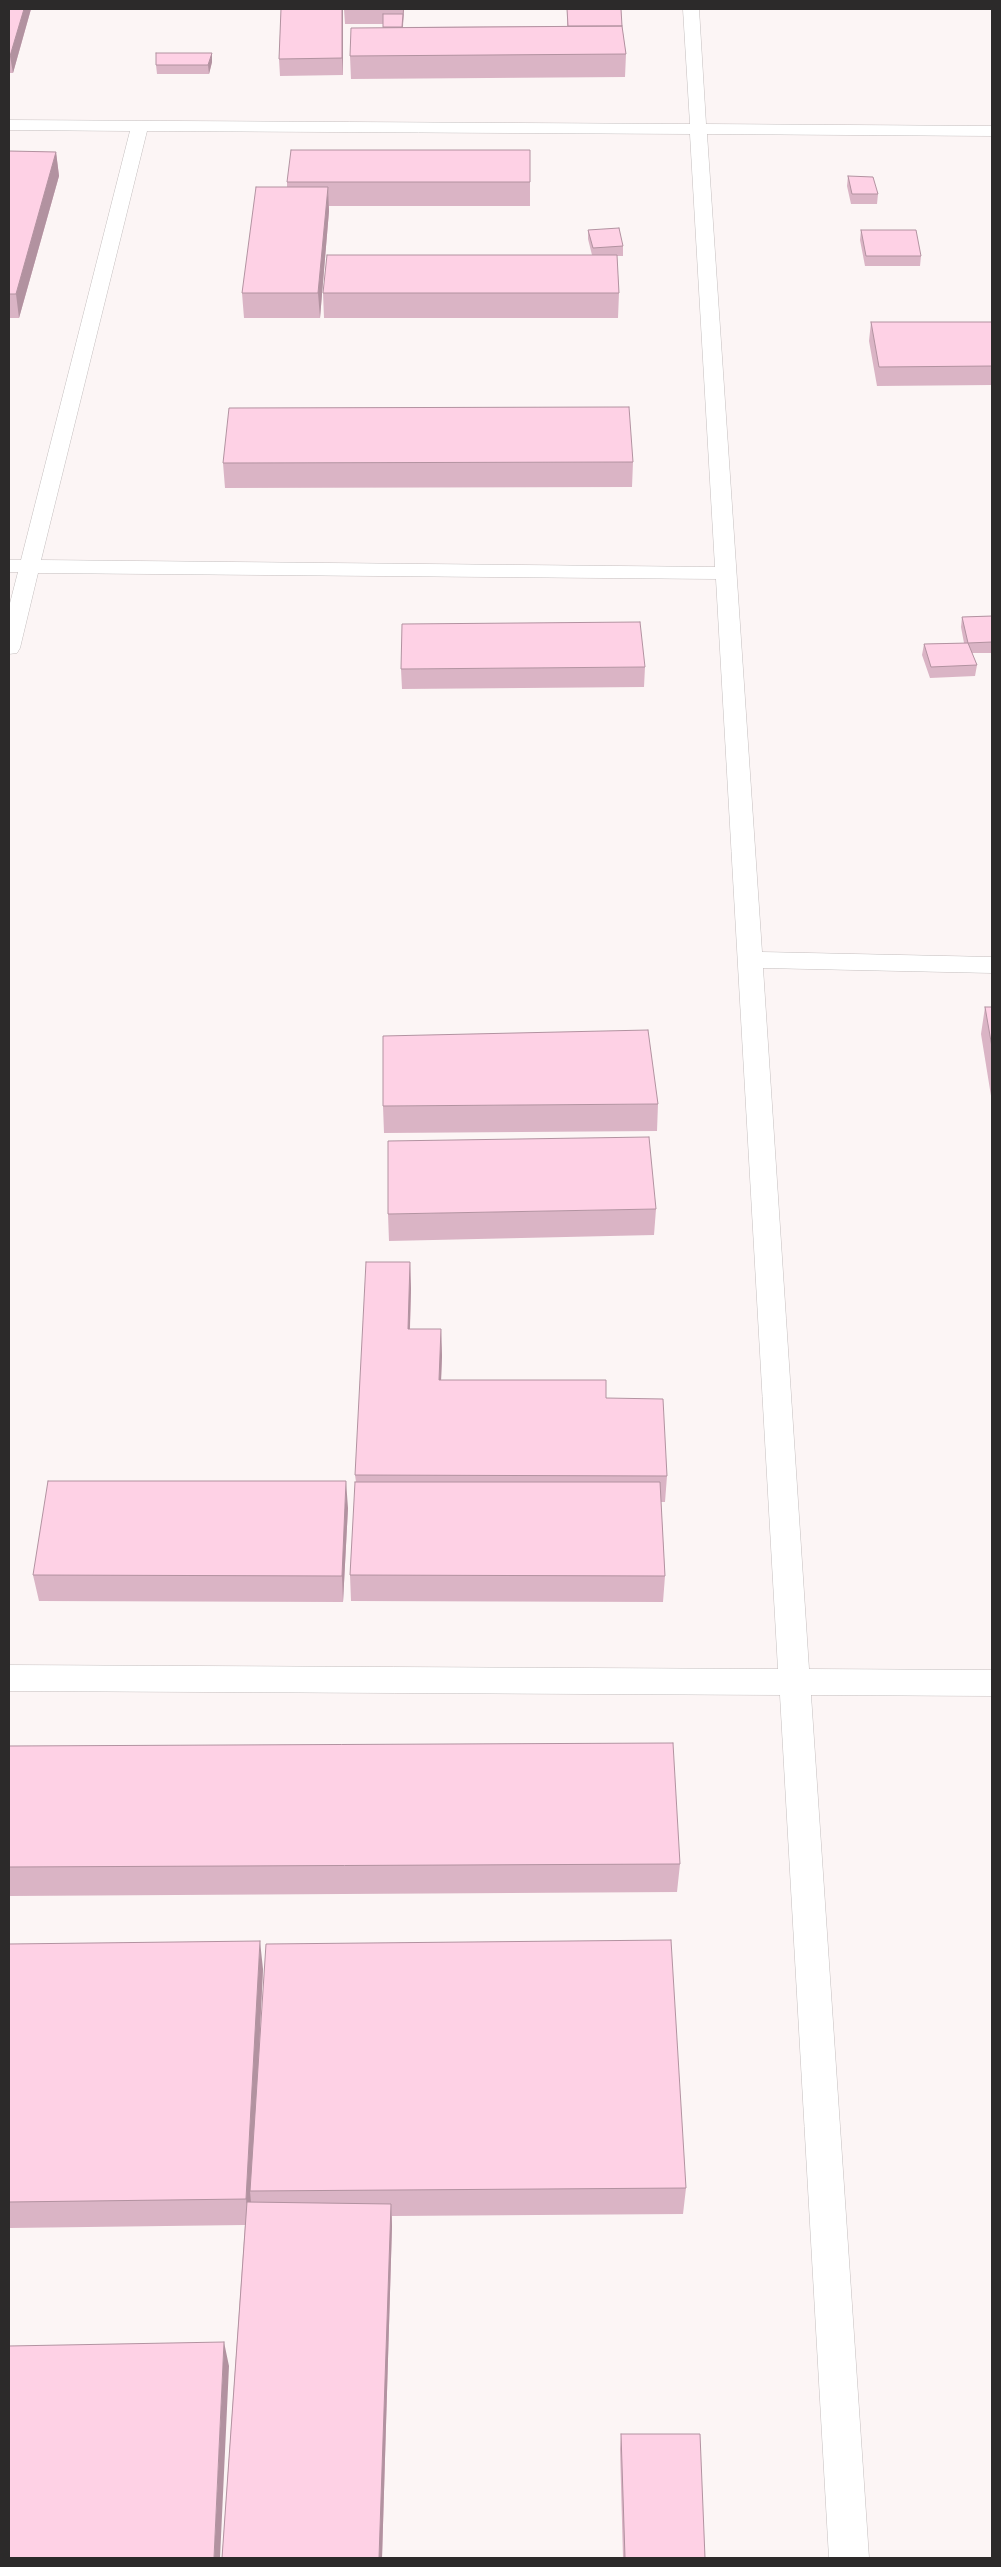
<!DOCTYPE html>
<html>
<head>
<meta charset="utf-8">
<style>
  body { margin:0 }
  #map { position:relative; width:1001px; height:2567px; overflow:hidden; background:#fcf5f5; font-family:"Archivo Narrow",sans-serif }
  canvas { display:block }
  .frame { position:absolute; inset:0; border:10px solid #2c2a2a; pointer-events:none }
</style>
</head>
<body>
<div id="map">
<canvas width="1001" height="2567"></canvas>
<div class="frame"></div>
</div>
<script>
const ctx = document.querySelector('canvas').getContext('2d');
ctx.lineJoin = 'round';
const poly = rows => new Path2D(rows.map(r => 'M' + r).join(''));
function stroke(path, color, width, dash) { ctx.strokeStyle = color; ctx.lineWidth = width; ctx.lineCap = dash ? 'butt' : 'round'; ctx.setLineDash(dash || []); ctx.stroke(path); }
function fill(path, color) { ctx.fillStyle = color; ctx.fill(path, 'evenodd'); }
const minor = poly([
  [683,9,699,9,706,124,992,126,992,136,707,134,762,952,992,957,992,973,763,968,809,1669,992,1670,992,1696,811,1695,869,2558,829,2558,780,1695,9,1691,9,1665,778,1669,716,579,38,573,20,648,17,653,9,654,9,607,18,572,9,572,9,560,21,560,130,131,9,130,9,120,690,124,683,9],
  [147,131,690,134,715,567,41,560,147,131]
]);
stroke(minor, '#c4bebe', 1);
fill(minor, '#fff');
fill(poly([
  [9,9,31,9,13,73,9,73],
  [281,9,343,9,343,75,280,76,279,59],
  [344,9,404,9,403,27,567,26,567,9,621,9,622,26,626,54,625,77,351,79,350,56,383,27,383,24,345,24],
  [212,53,212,62,209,74,157,74,156,65],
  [9,151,56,152,59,176,19,318,10,318,9,322],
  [848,176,878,194,877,204,851,204,847,186],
  [287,182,530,182,530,206,329,206,329,211,320,318,244,318,242,293,287,187],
  [588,230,623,246,623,256,617,256,619,293,618,318,324,318,323,293,592,255,588,239],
  [861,230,921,256,920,266,865,266,860,240],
  [871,322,992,322,992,385,877,386,869,341],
  [633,462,632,487,225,488,223,463],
  [992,616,992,653,972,653,977,665,975,676,930,678,922,655,924,644,964,643,961,627,962,617],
  [645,667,644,687,402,689,401,669],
  [985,1007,992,1007,992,1102,981,1034],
  [658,1104,657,1131,384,1133,383,1106],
  [656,1209,654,1235,389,1241,388,1214],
  [410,1262,411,1289,410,1329,441,1329,442,1356,441,1380,606,1398,667,1476,665,1502,661,1502,665,1576,663,1602,351,1601,350,1575,356,1482,355,1475],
  [348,1508,343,1602,39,1601,33,1575],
  [9,1746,680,1864,677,1892,9,1896],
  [9,1944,263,1969,260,2029,686,2188,683,2214,392,2216,392,2226,382,2558,222,2558,245,2225,9,2228],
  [621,2434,705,2558,623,2558,620,2449]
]), '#dab4c5');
fill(poly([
  [24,9,31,9,13,73,10,56],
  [342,9,343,9,343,75,342,58],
  [403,9,404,9,402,38,402,28],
  [212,53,212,62,209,74,208,65],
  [56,152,59,176,19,318,16,294],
  [328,187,329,211,320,318,318,293],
  [410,1262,411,1289,409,1356,408,1329],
  [441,1329,442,1356,440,1407,439,1380],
  [346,1481,348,1508,343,1602,342,1576],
  [260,1941,263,1969,252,2191,250,2191,251,2203,250,2225,246,2199],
  [391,2204,392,2226,382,2558,379,2558],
  [224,2342,229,2366,220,2558,214,2558]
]), '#b292a0');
const building = poly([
  [9,9,24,9,10,56,9,56,9,9],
  [281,9,342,9,342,58,279,59,281,9],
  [567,9,621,9,622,26,568,26,567,9],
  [383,14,403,14,402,27,383,27,383,14],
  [622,26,626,54,350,56,351,28,622,26],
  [156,53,212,53,208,65,156,65,156,53],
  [291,150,530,150,530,182,287,182,291,150],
  [9,151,56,152,16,294,9,294,9,151],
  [848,176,873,177,878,194,852,194,848,176],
  [256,187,328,187,318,293,242,293,256,187],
  [619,228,623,246,593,248,588,230,619,228],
  [861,230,916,230,921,256,866,256,861,230],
  [327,255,617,255,619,293,323,293,327,255],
  [871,322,992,322,992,366,879,367,871,322],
  [629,407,633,462,223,463,229,408,629,407],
  [992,616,992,642,968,643,977,665,931,667,924,644,968,643,962,617,992,616],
  [640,622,645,667,401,669,402,624,640,622],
  [985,1007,992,1007,992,1047,985,1007],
  [648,1030,658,1104,383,1106,383,1036,648,1030],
  [649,1137,656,1209,388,1214,388,1141,649,1137],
  [366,1262,410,1262,408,1329,441,1329,439,1380,606,1380,606,1398,663,1399,667,1476,355,1475,366,1262],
  [48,1481,346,1481,342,1576,33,1575,48,1481],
  [355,1482,660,1482,665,1576,350,1575,355,1482],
  [673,1743,680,1864,9,1867,9,1746,673,1743],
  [671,1940,686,2188,250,2191,266,1944,671,1940],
  [260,1941,246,2199,9,2202,9,1944,260,1941],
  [247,2202,391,2204,379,2558,222,2558,247,2202],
  [224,2342,214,2558,9,2558,9,2346,224,2342],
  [621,2434,700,2434,705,2558,625,2558,621,2434]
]);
fill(building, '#fed1e5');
stroke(building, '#b292a0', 1);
</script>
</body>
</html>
